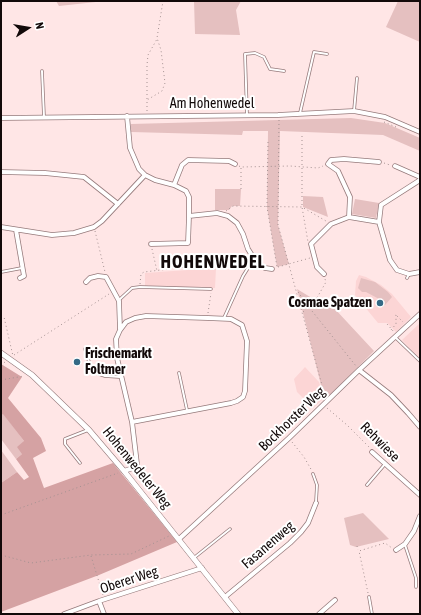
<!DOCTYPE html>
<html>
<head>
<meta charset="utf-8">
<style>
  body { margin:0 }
  #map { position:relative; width:421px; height:615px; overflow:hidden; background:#ffe6e6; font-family:"Asap Condensed",sans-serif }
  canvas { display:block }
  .frame { position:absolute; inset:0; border:2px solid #120909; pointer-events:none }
  .north { position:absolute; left:8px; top:8px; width:40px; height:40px; -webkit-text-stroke:3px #fff; paint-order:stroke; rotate:78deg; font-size:11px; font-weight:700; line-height:16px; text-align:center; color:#120909 }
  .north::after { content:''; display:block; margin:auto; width:14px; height:18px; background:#120909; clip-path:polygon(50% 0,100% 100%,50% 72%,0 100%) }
</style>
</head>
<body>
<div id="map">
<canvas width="421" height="615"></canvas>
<div class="frame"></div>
<div class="north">N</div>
</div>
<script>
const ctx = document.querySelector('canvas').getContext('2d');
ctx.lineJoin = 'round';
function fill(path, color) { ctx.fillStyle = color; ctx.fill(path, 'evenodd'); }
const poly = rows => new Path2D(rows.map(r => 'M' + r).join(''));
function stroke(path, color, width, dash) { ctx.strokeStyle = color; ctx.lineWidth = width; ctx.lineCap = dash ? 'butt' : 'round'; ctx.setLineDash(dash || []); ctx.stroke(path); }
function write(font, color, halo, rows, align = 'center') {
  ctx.font = font + ' "Asap Condensed",sans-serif'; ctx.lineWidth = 4; ctx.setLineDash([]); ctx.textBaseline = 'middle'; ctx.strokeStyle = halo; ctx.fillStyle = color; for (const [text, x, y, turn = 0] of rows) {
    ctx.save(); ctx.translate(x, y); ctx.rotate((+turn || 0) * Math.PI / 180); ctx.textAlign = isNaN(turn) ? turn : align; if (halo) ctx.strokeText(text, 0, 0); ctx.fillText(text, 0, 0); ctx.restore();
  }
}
fill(poly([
  [216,268,215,288,145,286,145,273],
  [359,275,366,277,381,285,392,294,411,317,396,332,387,323,378,323,355,295,356,281],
  [420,323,420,359,402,340],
  [305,367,319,382,324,398,313,408,297,392,294,379]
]), '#fcd5d5');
fill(poly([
  [56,1,105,1,59,6],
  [194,1,241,1,236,10,240,35,195,34],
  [398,1,420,1,420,42,386,27],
  [351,118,385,123,420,138,420,151,383,135,280,131,278,225,289,264,277,267,267,207,268,131,243,131,242,135,131,132,131,124],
  [215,189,241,189,240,206,232,206,229,210,215,210],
  [303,196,323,197,328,217,303,207],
  [355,199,379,203,376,218,352,214],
  [361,278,375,282,388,292,392,297,385,305,380,304,379,299,366,292,362,292,358,288],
  [297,289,320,303,335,309,374,351,330,395,322,389],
  [3,413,24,441,22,454,16,459,1,439,1,415],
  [1,450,17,472,1,483],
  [363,513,389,539,356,547,350,545,344,518]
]), '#e5c0c0');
fill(poly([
  [1,364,22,377,8,398,41,438,46,451,33,458,44,488,113,463,177,542,99,575,1,612,1,483,17,472,24,480,29,477,16,459,22,454,17,447,24,441,3,414,1,415]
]), '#d5a2a3');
const service = poly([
  [42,71,44,117],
  [354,111,357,78],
  [300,113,314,52,327,54],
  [247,115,245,54,255,53,264,57,270,69,284,71],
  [1,272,22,268],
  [407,278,409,274],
  [119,300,132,288,140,287,211,289],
  [224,318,243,276,248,268,255,262],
  [395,337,420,361],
  [85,349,90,365,94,370,99,374,105,376,120,377],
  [179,373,187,410],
  [80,463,65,444,65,439,88,430],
  [313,474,317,485,316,502],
  [367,485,385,464],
  [405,545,416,578,416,587],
  [195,557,230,529],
  [369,597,372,614]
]);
const minor = poly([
  [127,116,130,148,139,169,145,175,155,180,174,185,186,191,189,197,189,216,217,213,228,216,237,223,243,234,248,249,258,265,265,268,272,269],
  [1,118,278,115,354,111,385,117,420,132],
  [395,166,420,177],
  [1,172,45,173,84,177,118,204],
  [174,185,182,165,188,160,229,161,235,164],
  [349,217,350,197,338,171,328,164,331,160,344,159,379,162],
  [379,222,381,205,420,180],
  [1,227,52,235,74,233,94,227,102,221,145,175],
  [16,230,24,276,20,278],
  [151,244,188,243,189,216],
  [324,274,317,267,311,244,331,224,349,217,379,222,390,260,397,270,409,274,420,272],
  [86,282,90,278,98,276,106,277,119,301,120,329],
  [359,370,391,395,408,413,420,427],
  [372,452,420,495],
  [124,471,133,468,137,464,132,422,231,403,237,401,243,397,245,391,247,341,242,325,231,319,208,318,146,316,135,318,126,322,120,330,116,339,117,358,132,422],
  [179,539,289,438,359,370,420,314],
  [396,550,405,544,414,531,420,516],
  [225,597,290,543,301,532,308,523,316,503],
  [99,601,104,614],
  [64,614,99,601,202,568],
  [319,614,335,600]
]);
const tertiary = poly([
  [1,353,32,375,89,430,124,471,238,614]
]);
stroke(service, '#957a7b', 3.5);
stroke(minor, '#957a7b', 5.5);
stroke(tertiary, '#957a7b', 6);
stroke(poly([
  [147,99,147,65,148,55,157,39],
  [147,111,147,100,162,91,165,83,161,50,157,38,163,1],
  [279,120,278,225,325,396],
  [384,122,396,127],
  [302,136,302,207,308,242],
  [268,142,267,207,277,267],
  [384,163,390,165],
  [239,166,241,167,290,166,318,168,323,166],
  [241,189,241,168],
  [226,211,233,206,302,207,326,221],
  [95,231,105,272],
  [152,249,157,271],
  [278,267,310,258],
  [140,284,141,274,144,272,194,266,245,265],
  [298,292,308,306,356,366],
  [303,312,318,296,326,282,325,279],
  [208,313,211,293],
  [397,316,403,322],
  [1,317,4,317,13,356],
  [387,324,394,332],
  [391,330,396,324,396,315,395,315],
  [14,355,109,294],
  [1,365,5,362],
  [1,380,24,376],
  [327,408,347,425,370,448],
  [292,442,304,457,312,471],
  [1,515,118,473],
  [357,546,358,550],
  [1,555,31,563,91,555,131,554,169,536],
  [91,556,103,595],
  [368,593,359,551,385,543,392,548]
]), '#a39191', 1, [1, 3]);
stroke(service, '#fff', 2);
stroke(minor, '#fff', 4);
stroke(tertiary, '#fff', 5);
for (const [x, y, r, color] of [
  [380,303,4,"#346985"],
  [77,362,4,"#346985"]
]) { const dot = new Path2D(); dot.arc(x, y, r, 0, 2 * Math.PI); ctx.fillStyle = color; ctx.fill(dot); stroke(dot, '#fff', 1.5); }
write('14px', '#120909', '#fff', [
  ["Am Hohenwedel",212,104],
  ["Bockhorster Weg",292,419,-44],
  ["Rehwiese",380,442,45],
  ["Hohenwedeler Weg",137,468,51],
  ["Fasanenweg",268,545,-41],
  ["Oberer Weg",129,580,-18]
]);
write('bold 14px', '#120909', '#fff', [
  ["Cosmae Spatzen",372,303],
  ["Frischemarkt",85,354,"left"],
  ["Foltmer",85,370,"left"]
], 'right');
ctx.letterSpacing = '1px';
write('bold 18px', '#120909', '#fff', [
  ["HOHENWEDEL",213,262]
]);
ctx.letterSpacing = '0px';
</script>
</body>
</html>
